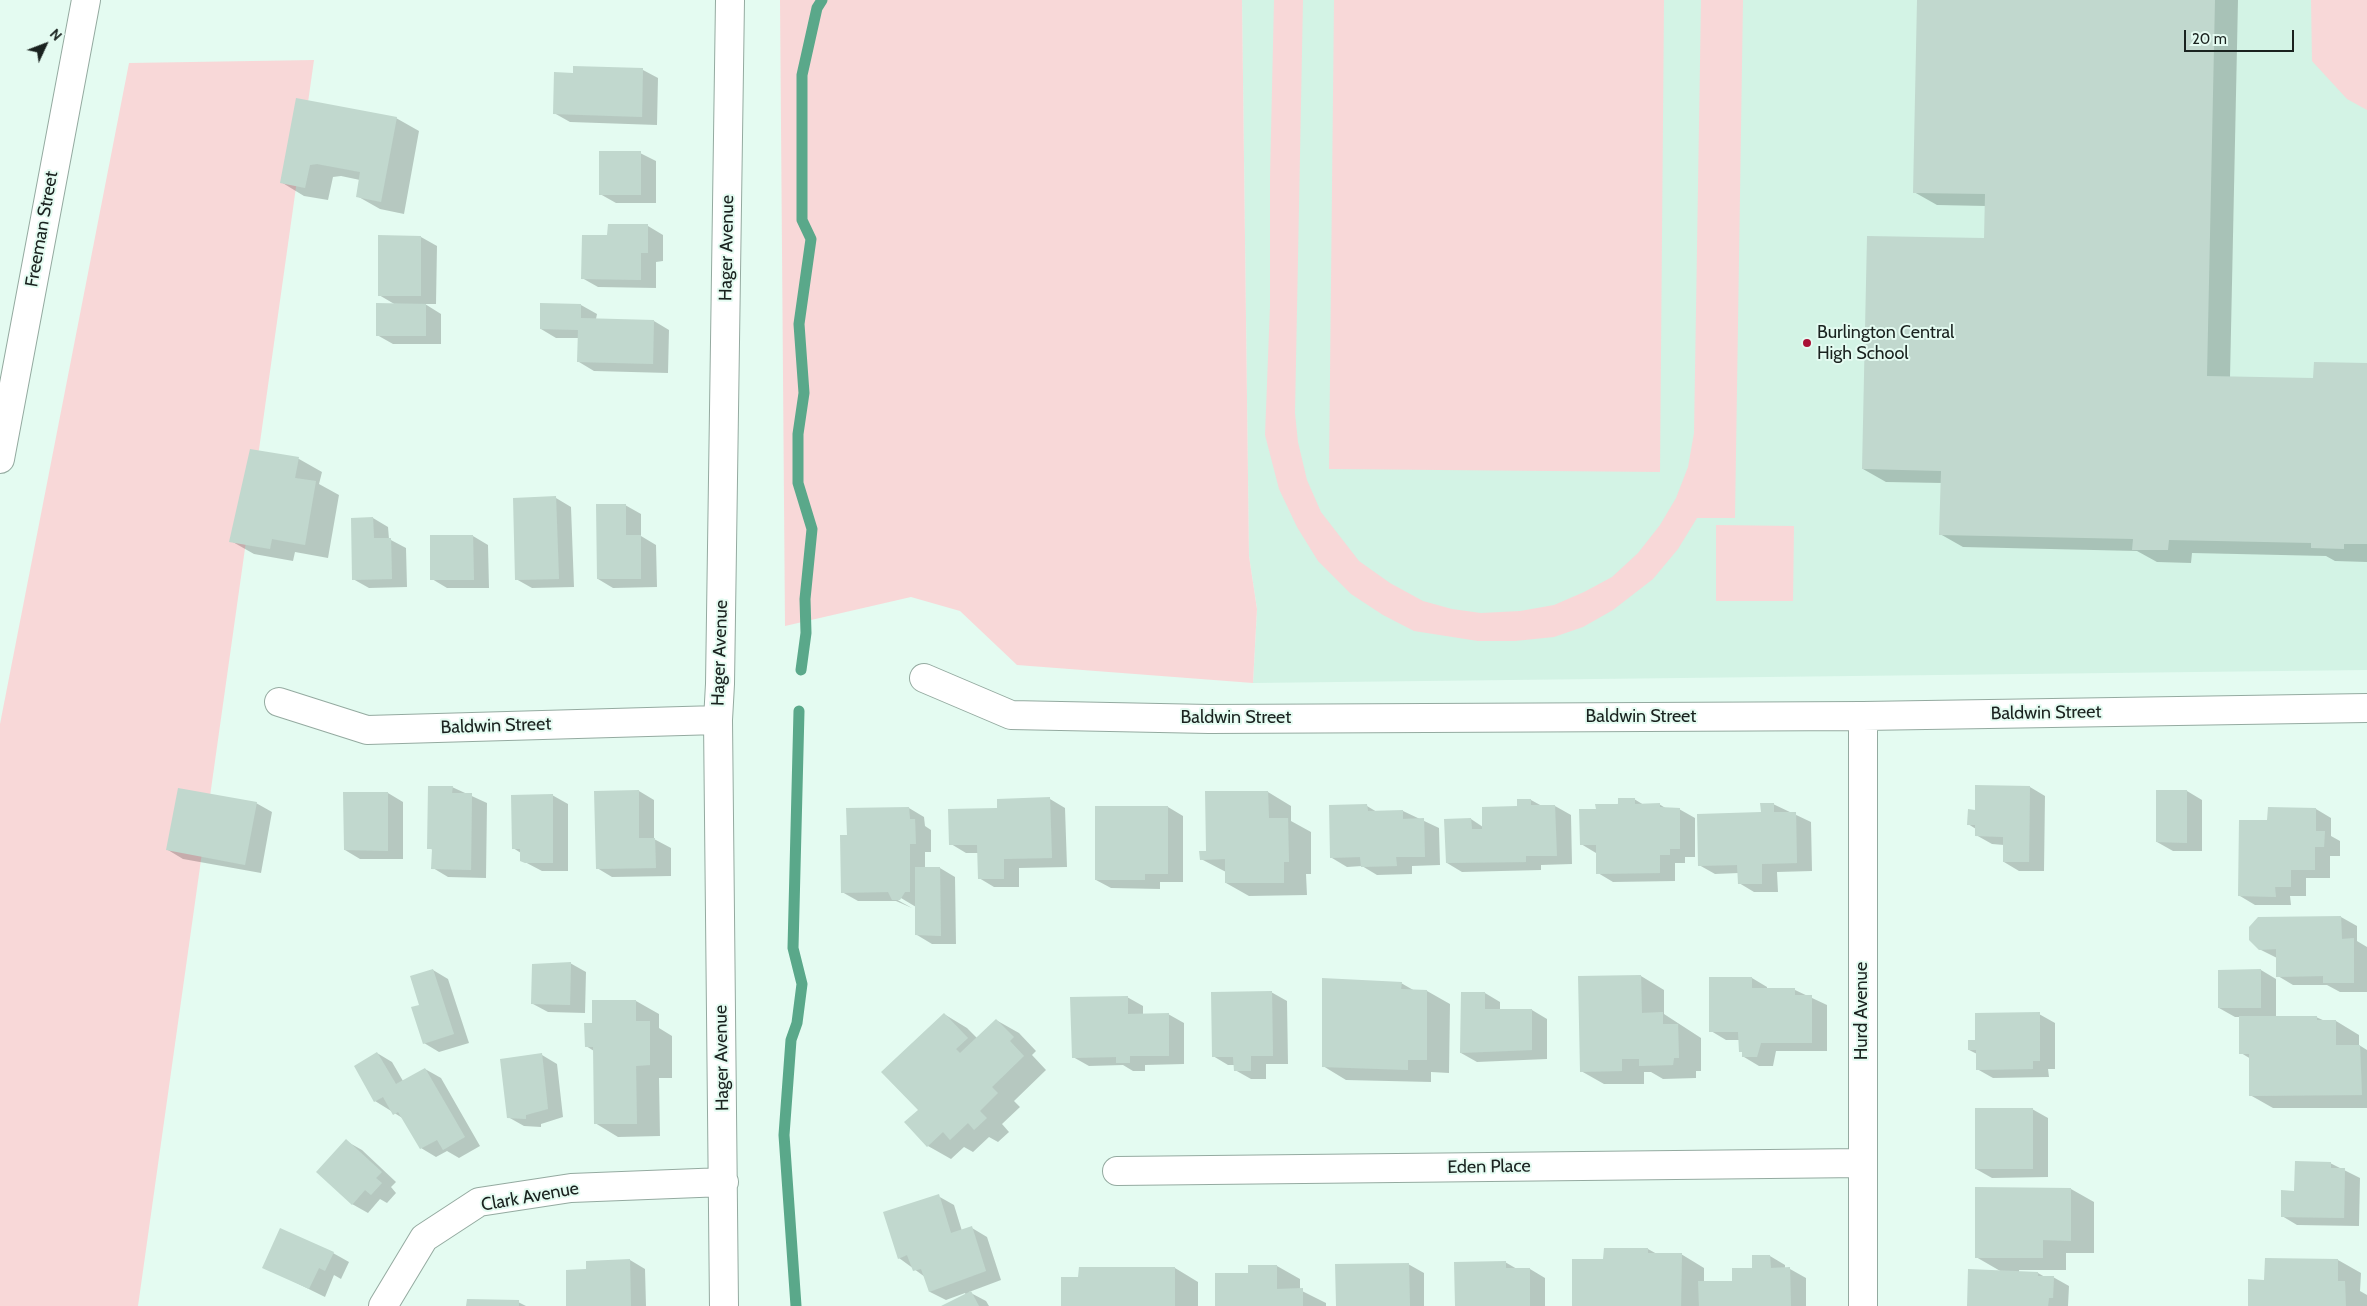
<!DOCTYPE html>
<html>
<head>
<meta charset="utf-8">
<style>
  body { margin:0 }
  #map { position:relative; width:2367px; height:1306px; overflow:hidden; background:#e4fbf1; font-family:Cabin,sans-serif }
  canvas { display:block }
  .north { position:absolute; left:20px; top:20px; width:50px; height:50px; -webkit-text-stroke:4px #e4fbf1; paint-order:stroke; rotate:47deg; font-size:14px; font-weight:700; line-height:20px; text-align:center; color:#1a221f }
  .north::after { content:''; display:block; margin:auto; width:18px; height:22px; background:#1a221f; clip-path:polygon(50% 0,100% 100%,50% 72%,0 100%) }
  .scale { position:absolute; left:2184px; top:30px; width:110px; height:22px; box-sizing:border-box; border:2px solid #1a221f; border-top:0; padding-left:6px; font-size:15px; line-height:18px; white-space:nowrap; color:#1a221f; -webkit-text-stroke:4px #e4fbf1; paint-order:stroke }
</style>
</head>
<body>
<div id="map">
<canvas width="2367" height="1306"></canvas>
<div class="north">N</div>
<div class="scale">20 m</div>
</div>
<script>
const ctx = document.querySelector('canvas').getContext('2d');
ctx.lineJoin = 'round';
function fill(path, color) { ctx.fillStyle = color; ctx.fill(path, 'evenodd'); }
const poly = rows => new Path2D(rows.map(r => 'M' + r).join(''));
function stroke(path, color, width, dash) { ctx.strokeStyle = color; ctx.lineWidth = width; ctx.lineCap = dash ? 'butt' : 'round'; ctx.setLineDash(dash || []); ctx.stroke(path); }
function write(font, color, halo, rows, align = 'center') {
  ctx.font = font + ' Cabin,sans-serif'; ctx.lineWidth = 4; ctx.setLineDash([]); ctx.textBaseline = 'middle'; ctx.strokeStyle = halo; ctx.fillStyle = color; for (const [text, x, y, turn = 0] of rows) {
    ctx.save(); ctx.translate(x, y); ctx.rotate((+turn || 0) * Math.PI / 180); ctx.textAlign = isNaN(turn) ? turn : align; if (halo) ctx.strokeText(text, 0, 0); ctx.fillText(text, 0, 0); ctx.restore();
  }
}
fill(poly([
  [1242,0,2367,0,2367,670,1253,683,1257,609,1249,556]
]), '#d3f3e5');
fill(poly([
  [780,0,1242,0,1249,556,1257,609,1253,683,1017,665,960,611,911,597,785,626],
  [1274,0,1303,0,1295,413,1298,442,1307,480,1321,512,1359,561,1390,583,1423,601,1452,609,1481,613,1520,611,1554,605,1584,592,1612,577,1638,553,1660,525,1676,498,1688,467,1694,433,1701,0,1743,0,1735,518,1697,518,1678,549,1653,579,1613,610,1583,627,1554,637,1515,641,1478,641,1414,631,1383,615,1351,594,1318,561,1297,527,1279,489,1265,435,1270,306,1270,177],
  [1334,0,1664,0,1660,472,1329,469],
  [2311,0,2367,0,2367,110,2347,99,2312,61],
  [314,60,138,1306,0,1306,0,724,129,63],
  [1716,525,1794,526,1793,601,1716,601]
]), '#f8d8d8');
fill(poly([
  [1918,0,2238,0,2230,378,2315,380,2367,364,2367,562,2335,561,2326,556,2192,553,2191,563,2157,562,2137,551,1963,547,1940,534,1942,483,1886,482,1863,469,1985,240,1986,206,1937,205,1914,192],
  [643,70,658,78,657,125,570,122,554,113,574,74],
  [297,100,396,118,419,131,404,214,380,209,357,196,360,180,341,176,333,177,328,200,304,196,281,182],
  [640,153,656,161,656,203,616,203,600,194],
  [609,225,648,226,663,235,663,261,656,262,656,288,598,287,582,278,608,236],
  [380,237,421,237,437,246,436,304,425,304,441,314,441,344,393,344,377,335,396,305,379,295],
  [541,305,581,305,597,314,596,319,654,321,669,330,668,373,594,371,579,362,579,338,556,338,541,329],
  [251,451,299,459,322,472,319,484,339,495,328,558,295,552,293,561,254,554,231,541],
  [556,498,571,507,574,587,532,588,516,579],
  [625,505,641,514,641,536,656,545,657,587,613,588,598,579],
  [373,518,388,527,389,539,406,548,407,587,369,588,353,579],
  [473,536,488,545,489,588,447,588,432,579],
  [452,787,487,803,486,878,448,877,433,868,433,850,429,848],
  [2030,787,2045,796,2044,871,2019,871,2004,862,2004,845,1992,844,1976,835,1976,829,1968,824],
  [639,791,654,800,654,839,671,848,671,876,612,877,597,868],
  [2187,791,2202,800,2202,851,2173,851,2157,842],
  [1207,792,1268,792,1291,806,1291,821,1311,832,1311,874,1306,874,1307,895,1249,896,1226,883,1226,872,1201,859,1207,852],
  [388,793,403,802,403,859,360,859,345,850],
  [552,795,568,804,568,871,542,871,521,860,521,853,513,848],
  [1050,799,1065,808,1067,867,1019,868,1019,887,994,887,979,878,978,853,966,853,951,844,998,809],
  [1634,799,1644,805,1659,804,1667,809,1679,809,1695,818,1695,857,1685,857,1685,863,1675,863,1675,881,1613,882,1598,873,1596,853,1581,844,1597,810],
  [1531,800,1542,806,1555,806,1571,815,1572,864,1541,865,1541,870,1462,872,1447,863,1471,819,1483,827],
  [256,803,272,812,261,873,183,859,168,850],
  [1773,804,1811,822,1812,871,1777,872,1778,892,1754,892,1739,883,1739,873,1715,874,1699,865],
  [1367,806,1377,812,1403,811,1439,828,1440,865,1412,866,1412,874,1377,875,1362,866,1347,867,1332,858],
  [1168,807,1183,816,1183,882,1160,882,1160,889,1111,888,1096,880],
  [909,808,924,817,925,826,931,830,931,852,925,852,925,868,940,868,955,877,956,944,932,944,917,935,916,907,896,895,894,898,912,908,896,901,858,901,842,892,848,836],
  [2316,809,2331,818,2331,836,2340,841,2340,856,2330,856,2330,878,2306,878,2306,896,2290,896,2291,905,2255,905,2240,896],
  [2341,917,2357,926,2357,941,2367,947,2367,992,2340,992,2327,985,2293,985,2278,976,2277,958,2259,949,2259,918],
  [570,963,586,972,585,1013,548,1012,533,1004],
  [433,970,448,979,469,1043,439,1052,424,1043,421,1005],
  [2261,970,2276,979,2276,1017,2316,1017,2325,1021,2336,1021,2359,1035,2359,1045,2367,1050,2367,1108,2273,1108,2250,1095,2251,1059,2241,1053,2240,1017,2235,1017,2219,1008],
  [1641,976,1664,990,1664,1014,1701,1038,1701,1071,1696,1071,1696,1078,1663,1079,1651,1072,1644,1072,1644,1084,1604,1084,1581,1071,1579,977],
  [1752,978,1767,987,1767,990,1795,990,1827,1005,1827,1051,1776,1051,1773,1066,1759,1066,1744,1057,1744,1053,1740,1051,1740,1040,1726,1040,1711,1031],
  [1401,983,1415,991,1427,991,1450,1004,1449,1073,1431,1072,1431,1082,1346,1080,1323,1066],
  [1271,992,1287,1001,1288,1064,1266,1064,1266,1079,1251,1079,1235,1070,1235,1065,1228,1065,1213,1056],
  [1485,993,1500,1002,1500,1010,1532,1010,1547,1019,1547,1059,1477,1062,1461,1053],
  [1127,997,1143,1006,1143,1015,1168,1014,1184,1023,1184,1064,1145,1065,1145,1071,1133,1071,1123,1065,1089,1066,1073,1057],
  [593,1001,636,1001,659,1014,659,1028,672,1036,672,1078,659,1078,660,1136,618,1137,595,1123,594,1051,586,1046,594,1024],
  [944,1014,967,1028,977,1038,996,1020,1019,1033,1036,1051,1032,1055,1046,1070,1014,1101,1020,1107,1002,1124,1009,1132,998,1142,989,1137,973,1152,964,1147,951,1159,928,1146,919,1110],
  [2039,1014,2055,1023,2055,1069,2048,1069,2049,1077,1993,1078,1977,1069,1977,1054,1969,1050,1976,1042],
  [377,1053,392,1062,403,1081,425,1069,441,1078,480,1146,459,1158,447,1151,436,1157,421,1148,404,1119,375,1101],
  [542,1055,557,1064,563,1117,541,1124,541,1127,524,1126,508,1117],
  [2032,1109,2048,1118,2048,1177,1992,1178,1976,1169],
  [346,1141,362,1150,396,1182,391,1187,396,1193,387,1203,380,1199,368,1213,352,1204],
  [2330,1163,2360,1178,2359,1226,2297,1225,2282,1216,2295,1192],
  [2071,1189,2094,1202,2094,1253,2066,1253,2066,1270,2019,1270,2019,1272,2038,1273,2045,1277,2053,1277,2069,1286,2068,1306,1968,1306,2002,1272,1976,1257],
  [938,1196,954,1205,962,1231,972,1228,987,1237,1001,1280,969,1292,986,1301,989,1306,944,1306,966,1295,965,1293,946,1300,930,1292,925,1277,899,1258],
  [1648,1249,1657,1254,1681,1254,1704,1268,1704,1282,1734,1282,1770,1256,1785,1265,1785,1269,1790,1269,1806,1278,1806,1306,1573,1306,1605,1261],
  [333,1253,349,1262,341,1279,334,1275,325,1297,264,1267],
  [630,1260,645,1269,646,1306,568,1306,587,1270],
  [2338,1260,2361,1273,2360,1291,2367,1295,2367,1306,2249,1306,2265,1281],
  [1505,1262,1517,1269,1530,1269,1545,1278,1545,1306,1456,1306],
  [1408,1264,1424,1273,1424,1306,1337,1306],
  [1277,1266,1300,1279,1300,1290,1326,1303,1326,1306,1216,1306,1249,1274],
  [1175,1268,1198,1282,1198,1306,1062,1306],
  [518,1302,526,1306,468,1306]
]), '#0003');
stroke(poly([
  [801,670,806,633,805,599,812,529,798,483,798,434,804,393,799,324,811,239,802,220,802,75,817,8,822,0],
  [796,1306,784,1135,791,1040,797,1023,802,984,793,948,799,711]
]), '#5aa88a', 11);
fill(poly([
  [1917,0,2215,0,2207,376,2313,378,2314,362,2367,363,2367,544,2344,544,2344,549,2311,548,2311,543,2169,540,2168,550,2132,550,2133,539,1939,535,1941,471,1862,469,1867,236,1984,238,1985,194,1913,193],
  [573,66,643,68,642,117,553,114,554,72,573,73],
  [296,98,397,117,381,202,356,197,360,172,317,164,310,165,305,188,280,183],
  [599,151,641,151,641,195,599,195],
  [608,224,648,224,648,253,641,253,641,280,581,279,582,235,607,235],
  [378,235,421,236,421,296,378,296],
  [376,303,426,304,426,336,376,336],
  [540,303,581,304,581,318,654,320,653,364,577,362,578,330,540,329],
  [250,449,299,457,295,478,316,481,305,545,272,539,270,549,229,542],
  [556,496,559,579,515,580,513,498],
  [596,504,626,504,626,535,641,535,641,579,597,579],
  [373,517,374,538,391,538,392,579,352,580,351,518],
  [430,535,473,535,474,580,430,580],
  [1975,785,2030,786,2029,862,2003,862,2003,837,1975,836,1975,825,1967,825,1968,809,1975,810],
  [428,786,453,786,452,793,472,793,471,870,431,869,432,849,427,849],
  [178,788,257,802,245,865,166,850],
  [639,790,639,838,655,838,656,868,596,869,594,791],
  [2156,790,2187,790,2187,843,2156,842],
  [1205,791,1268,791,1269,818,1288,818,1289,862,1284,862,1284,883,1225,883,1225,859,1200,860,1199,851,1206,851],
  [343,792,388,792,388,851,344,850],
  [553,794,553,863,525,863,520,861,520,849,512,849,511,795],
  [1050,797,1052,858,1004,859,1004,879,978,879,977,845,949,845,948,809,997,808,997,799],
  [1618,798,1635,798,1635,804,1660,803,1660,807,1680,808,1680,849,1670,849,1670,855,1660,855,1660,873,1596,874,1596,845,1580,845,1579,809,1596,809,1595,804,1618,804],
  [1517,799,1531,799,1531,805,1555,805,1557,856,1526,856,1526,862,1446,863,1444,819,1471,818,1472,829,1482,829,1482,807,1517,806],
  [1760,803,1774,803,1774,812,1796,812,1797,863,1762,864,1762,884,1738,884,1737,865,1698,866,1697,814,1761,812],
  [1367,804,1368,811,1403,810,1403,819,1424,818,1425,857,1396,857,1397,866,1361,867,1360,857,1330,858,1329,805],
  [1095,806,1168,806,1168,874,1145,874,1145,880,1095,880],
  [909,807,910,819,915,819,916,844,910,844,910,892,905,892,900,900,892,900,888,892,841,893,840,835,847,835,846,808],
  [2268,807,2316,808,2316,831,2325,831,2324,847,2315,847,2315,870,2291,870,2291,887,2275,887,2276,897,2238,896,2239,820,2267,820],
  [915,867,940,867,941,936,915,935],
  [2341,916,2342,939,2354,938,2354,983,2323,983,2323,976,2276,977,2276,949,2259,950,2249,940,2249,927,2258,917],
  [571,962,570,1005,531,1004,532,964],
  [433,969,454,1034,423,1044,411,1007,419,1005,410,976],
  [2261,969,2261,1008,2218,1008,2218,970],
  [1641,975,1642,1013,1663,1012,1663,1024,1678,1024,1679,1058,1674,1058,1673,1065,1639,1066,1639,1059,1622,1059,1622,1071,1580,1072,1578,976],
  [1709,977,1752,977,1752,988,1795,988,1795,995,1812,995,1812,1043,1761,1043,1757,1057,1742,1057,1742,1052,1739,1052,1738,1032,1709,1032],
  [1322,978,1402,982,1401,989,1427,990,1427,1060,1408,1060,1408,1070,1322,1067],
  [1272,991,1273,1056,1251,1056,1251,1071,1234,1071,1233,1057,1212,1057,1211,992],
  [1461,992,1485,992,1485,1009,1532,1009,1532,1050,1460,1053],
  [1128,996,1128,1014,1169,1013,1169,1056,1130,1056,1130,1063,1116,1063,1116,1057,1072,1058,1070,997],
  [592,1000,636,1000,636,1021,650,1021,650,1065,636,1066,637,1124,594,1124,593,1047,585,1047,584,1023,592,1023],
  [2040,1012,2040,1061,2033,1061,2033,1069,1976,1070,1976,1050,1968,1050,1968,1040,1975,1040,1975,1013],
  [944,1013,968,1038,956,1049,960,1053,996,1019,1014,1037,1010,1041,1024,1056,992,1087,998,1093,980,1111,987,1118,974,1130,968,1123,950,1140,943,1132,927,1147,904,1122,918,1110,881,1072],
  [2239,1016,2317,1016,2317,1020,2336,1020,2336,1045,2360,1045,2362,1095,2249,1096,2249,1054,2239,1054],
  [377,1052,396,1084,425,1068,465,1137,443,1150,437,1140,420,1149,398,1112,393,1115,383,1097,374,1102,354,1066],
  [542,1053,548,1109,526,1115,526,1119,507,1118,500,1059],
  [1975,1108,2033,1108,2033,1169,1975,1169],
  [346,1139,382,1172,376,1178,382,1183,371,1195,365,1190,352,1205,316,1172],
  [2295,1161,2331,1162,2331,1168,2345,1168,2344,1218,2281,1217,2281,1190,2294,1191],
  [1975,1187,2071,1188,2071,1241,2043,1240,2043,1258,1975,1258],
  [939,1194,951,1233,972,1226,986,1271,929,1292,921,1269,913,1271,907,1255,898,1259,883,1212],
  [280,1228,334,1252,325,1271,319,1268,309,1289,262,1268],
  [1604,1248,1648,1248,1648,1253,1682,1253,1681,1306,1572,1306,1572,1259,1603,1259],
  [1752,1255,1770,1255,1771,1268,1790,1267,1791,1306,1699,1306,1698,1281,1732,1281,1732,1268,1752,1268],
  [2265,1258,2338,1259,2338,1281,2345,1281,2346,1306,2248,1306,2248,1279,2264,1280],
  [630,1259,631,1306,566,1306,566,1270,586,1269,586,1261],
  [1506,1261,1506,1268,1530,1268,1530,1306,1455,1306,1454,1262],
  [1409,1263,1410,1306,1336,1306,1335,1264],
  [1248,1265,1277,1265,1277,1289,1303,1288,1303,1306,1215,1306,1215,1273,1248,1273],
  [1079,1267,1175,1267,1175,1306,1061,1306,1061,1277,1078,1277],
  [1968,1269,2038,1272,2038,1276,2054,1276,2053,1298,2049,1298,2048,1306,1967,1306],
  [971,1291,979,1306,941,1306],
  [467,1299,519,1300,519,1306,466,1306]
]), '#c1d8ce');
const minor = poly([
  [0,459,86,0],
  [924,678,1011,715,1209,719,1863,716,2367,708],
  [279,702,367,730,718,720],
  [1117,1171,1862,1163],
  [383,1306,424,1238,479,1202,571,1188,724,1182],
  [724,1306,718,720,720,684,730,0],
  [1863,1306,1863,716]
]);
stroke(minor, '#94aaa0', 30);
stroke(minor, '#fff', 28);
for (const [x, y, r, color] of [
  [1807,343,5,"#a91136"]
]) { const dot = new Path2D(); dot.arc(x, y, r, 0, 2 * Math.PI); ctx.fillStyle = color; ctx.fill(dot); stroke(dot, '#e4fbf1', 2); }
write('18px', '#1a221f', '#e4fbf1', [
  ["Freeman Street",42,229,-80],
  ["Hager Avenue",727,248,-89],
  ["Hager Avenue",720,653,-88],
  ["Baldwin Street",2046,713,-1],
  ["Baldwin Street",1641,717],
  ["Baldwin Street",1236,718],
  ["Baldwin Street",496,726,-2],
  ["Hurd Avenue",1862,1011,-90],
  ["Hager Avenue",722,1058,-91],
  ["Eden Place",1489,1167,-1],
  ["Clark Avenue",530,1197,-10]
]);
write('18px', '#1a221f', '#e4fbf1', [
  ["Burlington Central",1817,333],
  ["High School",1817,354]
], 'left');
</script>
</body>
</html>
